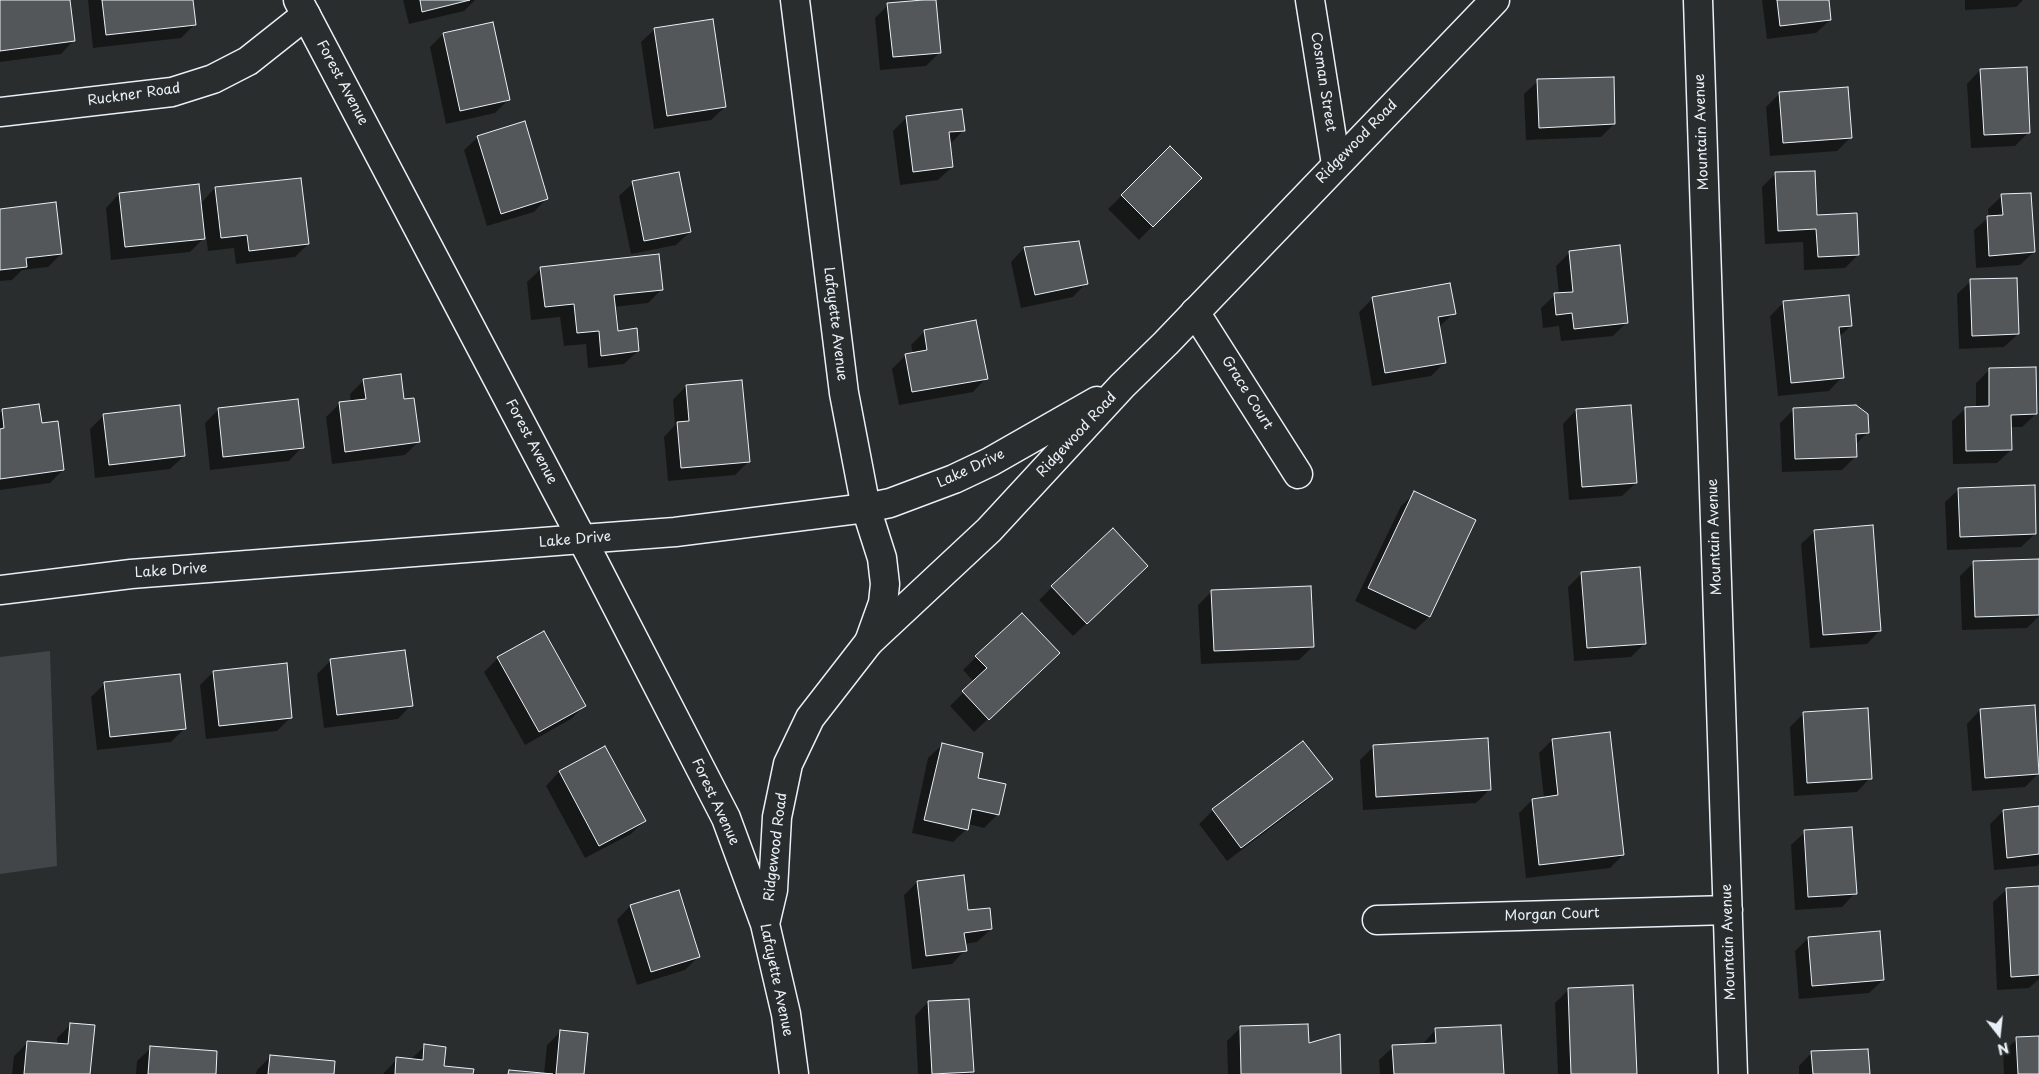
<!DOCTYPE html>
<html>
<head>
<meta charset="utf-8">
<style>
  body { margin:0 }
  #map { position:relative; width:2039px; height:1074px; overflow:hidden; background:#2a2d2e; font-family:"Playpen Sans",sans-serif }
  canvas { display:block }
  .north { position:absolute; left:1974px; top:1009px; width:50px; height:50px; -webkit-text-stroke:4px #2a2d2e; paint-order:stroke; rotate:164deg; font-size:14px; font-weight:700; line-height:20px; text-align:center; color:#e8f1f8 }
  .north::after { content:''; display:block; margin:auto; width:18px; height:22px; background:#e8f1f8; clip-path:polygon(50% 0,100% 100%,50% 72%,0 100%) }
</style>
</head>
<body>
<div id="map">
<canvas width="2039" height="1074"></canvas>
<div class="north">N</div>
</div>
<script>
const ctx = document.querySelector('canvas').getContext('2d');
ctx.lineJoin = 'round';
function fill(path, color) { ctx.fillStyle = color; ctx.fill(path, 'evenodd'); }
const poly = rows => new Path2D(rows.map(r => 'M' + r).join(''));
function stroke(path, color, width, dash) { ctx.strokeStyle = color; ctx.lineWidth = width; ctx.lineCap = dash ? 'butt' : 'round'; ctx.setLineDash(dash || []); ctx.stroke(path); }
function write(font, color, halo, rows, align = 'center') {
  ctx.font = font + ' "Playpen Sans",sans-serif'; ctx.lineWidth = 4.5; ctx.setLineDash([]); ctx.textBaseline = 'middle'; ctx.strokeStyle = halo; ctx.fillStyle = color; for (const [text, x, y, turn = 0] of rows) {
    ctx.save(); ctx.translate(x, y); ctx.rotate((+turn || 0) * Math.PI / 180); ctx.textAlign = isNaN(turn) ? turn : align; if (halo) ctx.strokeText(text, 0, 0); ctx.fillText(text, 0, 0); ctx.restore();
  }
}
fill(poly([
  [50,651,57,866,0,874,0,657]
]), '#424648');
fill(poly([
  [0,0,68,0,74,40,61,54,0,62],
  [88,0,192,0,195,24,181,38,93,48],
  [403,0,475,0,464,11,409,24],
  [1762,0,1828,0,1830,20,1816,33,1767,39],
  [1965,0,2023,0,2016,7,1965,10],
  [888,5,940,52,926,66,880,70,875,18],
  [655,29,725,107,711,120,654,129,641,42],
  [443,34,508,100,495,113,446,124,430,47],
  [1980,70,2029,132,2015,146,1971,148,1967,84],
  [1538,81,1614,124,1601,137,1526,140,1524,94],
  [1780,93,1850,138,1837,151,1770,156,1766,107],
  [907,117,963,131,949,145,952,167,938,180,900,185,893,131],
  [478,137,547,198,534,212,487,226,464,150],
  [1170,148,1200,178,1139,240,1108,209],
  [1775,174,1816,216,1858,255,1845,268,1804,270,1803,242,1765,244,1762,187],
  [633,183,690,232,676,245,631,254,619,196],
  [215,188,308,244,295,257,236,264,234,248,208,251,206,236,190,252,111,260,106,208,119,194,200,204],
  [2002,196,2034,252,2020,265,1976,268,1974,230,1989,217,1988,209],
  [0,210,61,254,48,267,22,270,12,280,0,281],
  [1078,243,1086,283,1073,297,1021,308,1011,262,1024,248],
  [1570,252,1627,322,1613,336,1561,341,1559,326,1543,328,1541,308,1555,295,1559,294,1556,266],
  [541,269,661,290,648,303,614,307,617,332,638,351,624,364,588,368,586,344,564,346,560,317,531,320,527,282],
  [1971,281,2018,334,2004,347,1959,349,1957,294],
  [1373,298,1454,313,1439,327,1445,362,1431,376,1372,386,1359,312],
  [1783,303,1851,326,1838,338,1842,377,1829,391,1778,396,1770,316],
  [925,331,986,378,973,392,899,405,892,369,905,356,913,354,911,345],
  [1989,370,2036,414,2022,427,2010,427,2011,450,1997,463,1953,464,1952,421,1966,408,1976,408,1976,383],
  [364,380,403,400,419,441,405,455,332,464,326,417,339,404,351,402,350,394],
  [686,386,748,462,735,475,668,481,664,437,675,425,673,400],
  [1794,409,1868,432,1855,445,1856,456,1842,470,1782,472,1780,423],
  [3,410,41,424,63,470,50,483,0,490,0,413],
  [218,410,302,447,289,461,210,470,205,423],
  [1576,410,1636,483,1622,496,1569,500,1563,424],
  [104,415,184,456,170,469,95,478,90,429],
  [1959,489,2035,534,2021,547,1947,550,1945,502],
  [1415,493,1475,521,1429,617,1415,630,1355,601,1401,506],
  [1815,531,1880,630,1867,644,1810,648,1801,544],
  [2039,560,2039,616,2027,628,1962,630,1960,576,1973,563],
  [1582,573,1645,643,1631,657,1574,661,1568,587],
  [1133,579,1073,636,1039,600,1052,587],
  [1212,591,1313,646,1299,660,1201,664,1198,605],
  [543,633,584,706,571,719,525,745,484,672,498,658],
  [976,657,1045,666,974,732,950,706,974,682,963,670],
  [331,660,411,705,398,719,324,728,317,674],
  [213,672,291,717,277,731,206,739,200,685],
  [105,683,184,729,171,742,97,750,91,697],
  [1980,710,2039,773,2025,787,1972,791,1967,724],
  [1803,714,1870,778,1857,792,1794,796,1790,727],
  [1552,740,1623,855,1610,868,1526,878,1519,813,1532,800,1544,798,1539,753],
  [1303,742,1331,779,1318,792,1227,861,1199,824,1213,810],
  [942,745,976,779,998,814,984,828,968,824,967,829,953,842,912,833,928,758],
  [1374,746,1490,789,1476,803,1363,810,1360,760],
  [605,748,644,821,631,834,585,858,546,786,559,772],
  [2039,807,2039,864,2037,866,1994,870,1990,824,2003,811],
  [1805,832,1855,893,1842,907,1795,910,1791,845],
  [917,882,991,929,977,942,964,944,965,950,952,964,912,969,904,895],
  [2039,888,2039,979,2029,988,1997,990,1993,902,2007,889],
  [630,906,699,956,685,970,637,985,617,920],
  [1808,938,1883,980,1869,993,1799,999,1795,951],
  [1568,990,1636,1074,1558,1074,1555,1003],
  [928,1002,972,1071,970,1074,918,1074,915,1016],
  [71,1024,88,1074,12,1074,14,1056,28,1042,57,1045,57,1038],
  [1240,1028,1307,1044,1340,1074,1228,1074,1227,1041],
  [1436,1029,1503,1074,1380,1074,1379,1060,1393,1047,1422,1045],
  [560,1032,583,1074,544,1074,547,1045],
  [2039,1037,2039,1074,2004,1074,2003,1052,2017,1039],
  [425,1046,442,1067,472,1074,383,1074,397,1059,410,1060],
  [151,1048,214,1074,136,1074,137,1061],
  [1812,1052,1868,1074,1799,1074,1799,1066],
  [270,1057,333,1074,256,1074,257,1070]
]), '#0007');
const building = poly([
  [0,0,70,0,75,41,0,51,0,0],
  [102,0,193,0,196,25,106,35,102,0],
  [420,0,470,0,422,12,420,0],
  [923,0,936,0,941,53,893,57,887,3,923,0],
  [1777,0,1829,0,1831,20,1780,26,1777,0],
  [713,19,726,107,667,116,654,28,713,19],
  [493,22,510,100,460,111,443,33,493,22],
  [2027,67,2030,133,1984,135,1980,69,2027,67],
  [1614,77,1615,124,1539,128,1537,79,1614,77],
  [1848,87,1852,138,1783,143,1779,92,1848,87],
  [962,109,965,131,949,132,953,167,913,172,906,116,962,109],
  [525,121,548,199,501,214,477,136,525,121],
  [1170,146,1202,178,1153,227,1121,195,1170,146],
  [1815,171,1817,215,1857,213,1859,255,1818,257,1816,229,1778,231,1775,172,1815,171],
  [679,172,691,232,644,241,632,181,679,172],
  [301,178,309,244,249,251,247,235,221,238,215,187,301,178],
  [199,184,205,239,125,247,119,193,199,184],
  [2031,193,2035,252,1989,256,1987,216,2003,215,2001,194,2031,193],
  [56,202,62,254,26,258,27,267,0,270,0,209,56,202],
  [1079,241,1088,284,1035,295,1024,247,1079,241],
  [1620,245,1628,323,1574,329,1572,313,1556,315,1554,293,1573,292,1569,251,1620,245],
  [659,254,663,290,614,295,618,331,637,328,639,351,601,356,599,331,577,333,574,304,545,307,540,267,659,254],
  [2017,278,2019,334,1972,336,1970,279,2017,278],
  [1450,283,1456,314,1438,317,1446,363,1385,373,1372,297,1450,283],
  [1849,295,1852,326,1839,327,1844,378,1791,383,1783,301,1849,295],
  [976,320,988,379,912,392,905,354,927,350,924,330,976,320],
  [2036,367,2037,414,2011,415,2012,450,1966,451,1965,407,1989,406,1989,368,2036,367],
  [401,374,404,399,414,398,420,442,345,452,339,402,366,399,363,379,401,374],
  [742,380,750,462,681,468,677,422,689,421,686,385,742,380],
  [298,399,304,448,223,457,218,408,298,399],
  [39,404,42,423,58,421,64,470,0,479,0,429,4,428,2,409,39,404],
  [180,405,185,456,109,465,103,414,180,405],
  [1631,405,1637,483,1582,487,1576,409,1631,405],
  [1856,405,1868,414,1869,433,1856,434,1857,457,1795,459,1793,408,1856,405],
  [2035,485,2036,534,1960,537,1958,488,2035,485],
  [1414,491,1476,520,1430,617,1368,588,1414,491],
  [1873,525,1881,631,1823,635,1814,530,1873,525],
  [1113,528,1148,566,1087,624,1051,586,1113,528],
  [2039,559,2039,615,1975,617,1973,561,2039,559],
  [1640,567,1646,644,1587,648,1581,572,1640,567],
  [1311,586,1314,647,1214,651,1211,590,1311,586],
  [1022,613,1060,653,989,720,962,691,987,668,975,656,1022,613],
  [544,631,586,706,539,732,497,657,544,631],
  [405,650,413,706,337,715,330,659,405,650],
  [287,663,292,718,219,726,213,671,287,663],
  [180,674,186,729,110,737,104,682,180,674],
  [2035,705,2039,774,1985,778,1980,709,2035,705],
  [1868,708,1872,779,1807,783,1803,712,1868,708],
  [1610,732,1624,855,1539,865,1532,799,1558,795,1552,739,1610,732],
  [1488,738,1491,790,1376,797,1373,745,1488,738],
  [1303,741,1333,779,1241,848,1212,809,1303,741],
  [942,743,983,753,978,778,1006,784,999,815,972,809,968,830,924,820,942,743],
  [605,746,646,821,599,846,559,771,605,746],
  [2039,806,2039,854,2007,858,2003,810,2039,806],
  [1852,827,1857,894,1808,897,1804,830,1852,827],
  [964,875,968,910,990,908,992,929,964,933,967,951,926,956,917,881,964,875],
  [2039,886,2039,975,2011,977,2006,888,2039,886],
  [679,890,700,957,651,972,630,905,679,890],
  [1880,931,1884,980,1812,986,1808,937,1880,931],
  [1633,985,1637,1074,1571,1074,1568,988,1633,985],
  [969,999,974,1072,932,1074,928,1001,969,999],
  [70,1023,95,1025,90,1074,24,1074,27,1041,68,1044,70,1023],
  [1308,1024,1309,1043,1340,1034,1341,1074,1241,1074,1240,1026,1308,1024],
  [1501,1025,1504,1074,1394,1074,1392,1045,1436,1043,1435,1028,1501,1025],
  [560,1030,588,1033,584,1074,556,1074,560,1030],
  [2039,1036,2039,1074,2018,1074,2016,1037,2039,1036],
  [424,1044,446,1047,444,1066,474,1069,473,1074,395,1074,396,1057,423,1060,424,1044],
  [150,1046,217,1051,216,1074,148,1074,150,1046],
  [1868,1049,1870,1074,1813,1074,1811,1051,1868,1049],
  [270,1055,335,1061,334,1074,268,1074,270,1055],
  [509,1070,553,1074,508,1074,509,1070]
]);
fill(building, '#535759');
stroke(building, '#e8f1f8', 1);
const minor = poly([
  [795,0,844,393,866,508,882,558,885,584,883,603,869,642],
  [1310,0,1336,164],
  [1698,0,1733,1074],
  [0,112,172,92,213,79,248,61,306,15],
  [1195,312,1298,474],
  [0,590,131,574,582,539],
  [1377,920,1728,910]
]);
const major = poly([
  [298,0,582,539,726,818,765,924,786,1014,794,1074],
  [582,539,675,532,866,508,890,503,954,479,990,462,1097,401],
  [765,924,773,890,777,817,788,764,810,718,869,642,989,530,1122,386,1166,343,1495,0]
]);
stroke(minor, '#e8f1f8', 31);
stroke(major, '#e8f1f8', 31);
stroke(minor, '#2a2d2e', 28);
stroke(major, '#2a2d2e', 28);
write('14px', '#e8f1f8', '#2a2d2e', [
  ["Cosman Street",1323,82,81],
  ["Forest Avenue",342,83,62],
  ["Ruckner Road",134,95,-8],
  ["Mountain Avenue",1702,132,-92],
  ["Ridgewood Road",1357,142,-46],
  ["Lafayette Avenue",835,324,83],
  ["Grace Court",1247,393,58],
  ["Ridgewood Road",1077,435,-47],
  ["Forest Avenue",531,442,62],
  ["Lake Drive",971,469,-25],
  ["Mountain Avenue",1715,537,-92],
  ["Lake Drive",575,540,-5],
  ["Lake Drive",171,571,-4],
  ["Forest Avenue",715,802,65],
  ["Ridgewood Road",776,847,-83],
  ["Morgan Court",1552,915,-2],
  ["Mountain Avenue",1729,942,-92],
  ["Lafayette Avenue",776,980,78]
]);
</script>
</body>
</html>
